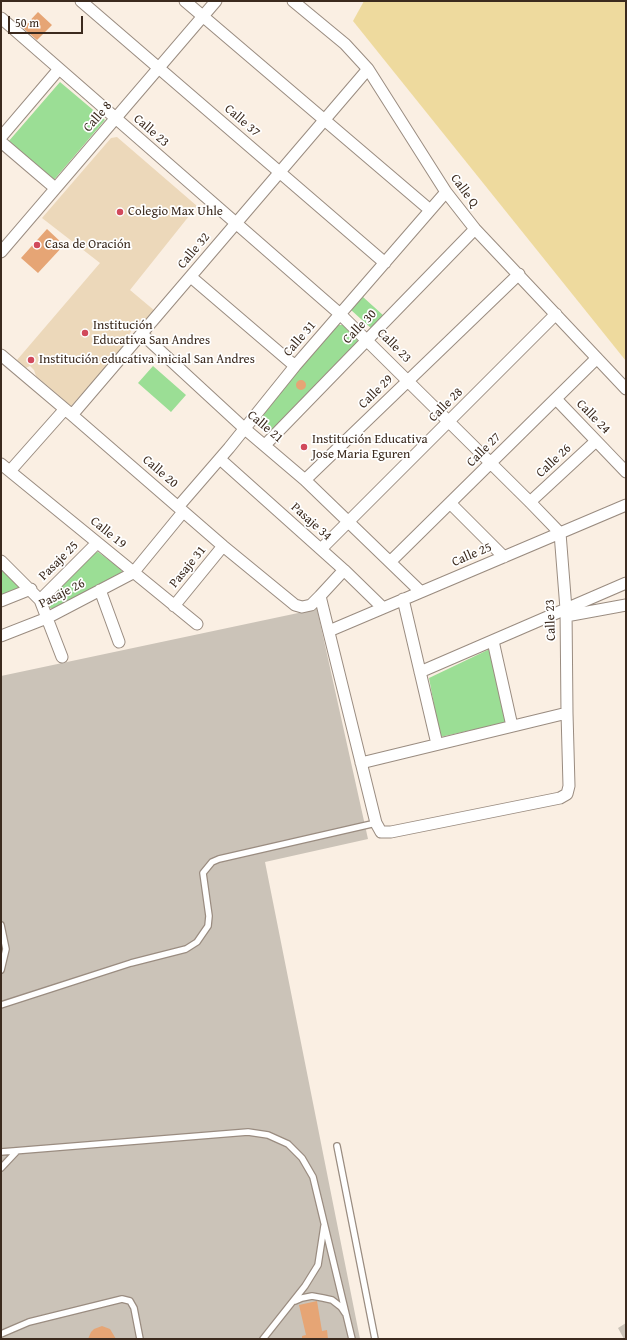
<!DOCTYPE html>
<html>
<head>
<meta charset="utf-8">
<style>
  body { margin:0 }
  #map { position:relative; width:627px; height:1340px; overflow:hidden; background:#faefe3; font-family:"Gentium Book Plus",serif }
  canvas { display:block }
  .frame { position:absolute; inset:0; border:2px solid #3b2a1e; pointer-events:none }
  .scale { position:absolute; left:8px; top:16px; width:75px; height:18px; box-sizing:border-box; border:2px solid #3b2a1e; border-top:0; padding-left:5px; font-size:12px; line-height:14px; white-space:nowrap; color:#3b2a1e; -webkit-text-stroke:3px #fff; paint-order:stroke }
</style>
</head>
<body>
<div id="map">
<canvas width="627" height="1340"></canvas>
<div class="frame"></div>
<div class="scale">50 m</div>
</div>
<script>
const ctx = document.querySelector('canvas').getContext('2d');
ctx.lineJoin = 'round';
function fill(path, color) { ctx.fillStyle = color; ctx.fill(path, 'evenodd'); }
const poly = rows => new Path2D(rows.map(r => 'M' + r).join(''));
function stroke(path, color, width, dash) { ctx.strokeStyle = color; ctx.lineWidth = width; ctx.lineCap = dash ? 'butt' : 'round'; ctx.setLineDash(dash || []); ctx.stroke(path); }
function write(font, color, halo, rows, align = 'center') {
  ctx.font = font + ' "Gentium Book Plus",serif'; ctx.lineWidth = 3.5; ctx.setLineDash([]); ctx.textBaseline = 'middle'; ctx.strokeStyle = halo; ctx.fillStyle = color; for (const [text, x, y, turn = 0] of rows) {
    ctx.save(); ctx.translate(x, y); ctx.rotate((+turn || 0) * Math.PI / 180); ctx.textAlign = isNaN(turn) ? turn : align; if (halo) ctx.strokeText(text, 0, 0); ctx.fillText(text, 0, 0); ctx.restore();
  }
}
fill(poly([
  [117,137,197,206,130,290,155,311,138,329,132,330,128,336,129,341,71,406,36,376,34,370,30,366,26,368,17,360,100,263,42,218,111,138]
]), '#ecd8ba');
fill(poly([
  [317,609,368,839,265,862,360,1339,1,1339,1,676],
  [626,1323,626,1339,624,1339,618,1328]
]), '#cbc3b8');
fill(poly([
  [60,82,105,120,53,181,8,142],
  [363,297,384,316,372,329,351,310],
  [339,325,343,325,356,337,358,342,271,431,268,430,258,420,259,417,336,326],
  [153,366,186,395,171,412,138,383],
  [98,552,121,569,122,572,53,609,50,608,46,599,92,553],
  [1,563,27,585,1,596],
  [496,646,513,721,440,737,429,678]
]), '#9bde95');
fill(poly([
  [364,1,626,1,626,361,353,21]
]), '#eeda9e');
fill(poly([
  [38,12,52,25,37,40,23,28],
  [47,229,64,245,38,273,21,258],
  '296 385a5 5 0 1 1 10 0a5 5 0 1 1-10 0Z',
  [317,1301,322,1331,327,1330,328,1339,302,1339,302,1336,306,1335,299,1305],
  [102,1326,110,1329,116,1339,88,1339,91,1332,94,1329]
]), '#e6a575');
const lane = poly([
  [1,925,6,949,1,970],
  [1,1005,131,963,186,949,197,942,208,926,209,916,203,873,212,862,219,859,376,823],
  [337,1146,375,1339],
  [1,1152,248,1132,268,1135,288,1144,302,1158,313,1177,352,1339],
  [1,1168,17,1151],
  [295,1301,302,1298,312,1296,323,1298,332,1300,341,1307,345,1313],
  [1,1334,29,1322,122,1299,130,1301,134,1308,140,1339],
  [263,1339,305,1286,318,1265,324,1226]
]);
const street = poly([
  [81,1,385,263],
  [185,1,430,210],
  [293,1,345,44,368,69,446,192,475,229,626,389],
  [1,18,340,314,530,502,560,533,566,609,567,713,569,786,567,794,560,798,391,832,381,832,376,823,320,596],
  [1,137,59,69],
  [1,142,55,188],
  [1,252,216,1],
  [191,277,295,366],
  [142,334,245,429,305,480,421,592],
  [1,355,72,415,223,546,295,605,302,607,311,605,320,596,344,570],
  [556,399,626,472],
  [72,415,368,69],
  [265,445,475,229],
  [220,459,344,570,383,608],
  [1,464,197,624],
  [10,471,65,409],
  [305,480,519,274],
  [530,502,596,441],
  [450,503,504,557],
  [178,507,229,448,295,366,446,192],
  [321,549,556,314],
  [1,561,40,600,62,657],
  [390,562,597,358],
  [100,590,119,642],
  [403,599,437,744],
  [40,600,97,543],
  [1,601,31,589],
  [174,606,223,546],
  [566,616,626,605],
  [329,631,626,505],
  [1,636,47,618,133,573,183,512],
  [493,641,512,726],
  [420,672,626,583],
  [361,763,567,713]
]);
stroke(lane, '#9a8c80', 8);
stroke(street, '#9a8c80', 13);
stroke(lane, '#fff', 5.5);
stroke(street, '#fff', 11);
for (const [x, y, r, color] of [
  [120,212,4,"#d1495b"],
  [37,245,4,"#d1495b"],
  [85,333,4,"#d1495b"],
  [31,360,4,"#d1495b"],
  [304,447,4,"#d1495b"]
]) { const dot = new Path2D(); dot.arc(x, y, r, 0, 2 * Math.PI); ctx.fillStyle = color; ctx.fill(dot); stroke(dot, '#fff', 1.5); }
write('13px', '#3b2a1e', '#fff', [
  ["Calle 8",98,117,-49],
  ["Calle 37",242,121,41],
  ["Calle 23",151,131,41],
  ["Calle Q",464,191,54],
  ["Calle 32",194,251,-50],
  ["Calle 30",360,327,-46],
  ["Calle 31",300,339,-49],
  ["Calle 23",394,346,45],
  ["Calle 29",376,392,-44],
  ["Calle 28",446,405,-45],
  ["Calle 24",593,417,46],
  ["Calle 21",265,427,40],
  ["Calle 27",484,450,-45],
  ["Calle 26",554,461,-43],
  ["Calle 20",160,472,41],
  ["Pasaje 34",311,522,42],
  ["Calle 19",108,533,39],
  ["Calle 25",472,555,-23],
  ["Pasaje 25",59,561,-45],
  ["Pasaje 31",188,567,-51],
  ["Pasaje 26",62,594,-27],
  ["Calle 23",551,620,-92]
]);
write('13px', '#3b2a1e', '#fff', [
  ["Colegio Max Uhle",128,212],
  ["Casa de Oración",45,245],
  ["Institución",93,326],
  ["Educativa San Andres",93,341],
  ["Institución educativa inicial San Andres",39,360],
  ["Institución Educativa",312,440],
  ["Jose Maria Eguren",312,455]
], 'left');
</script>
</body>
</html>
